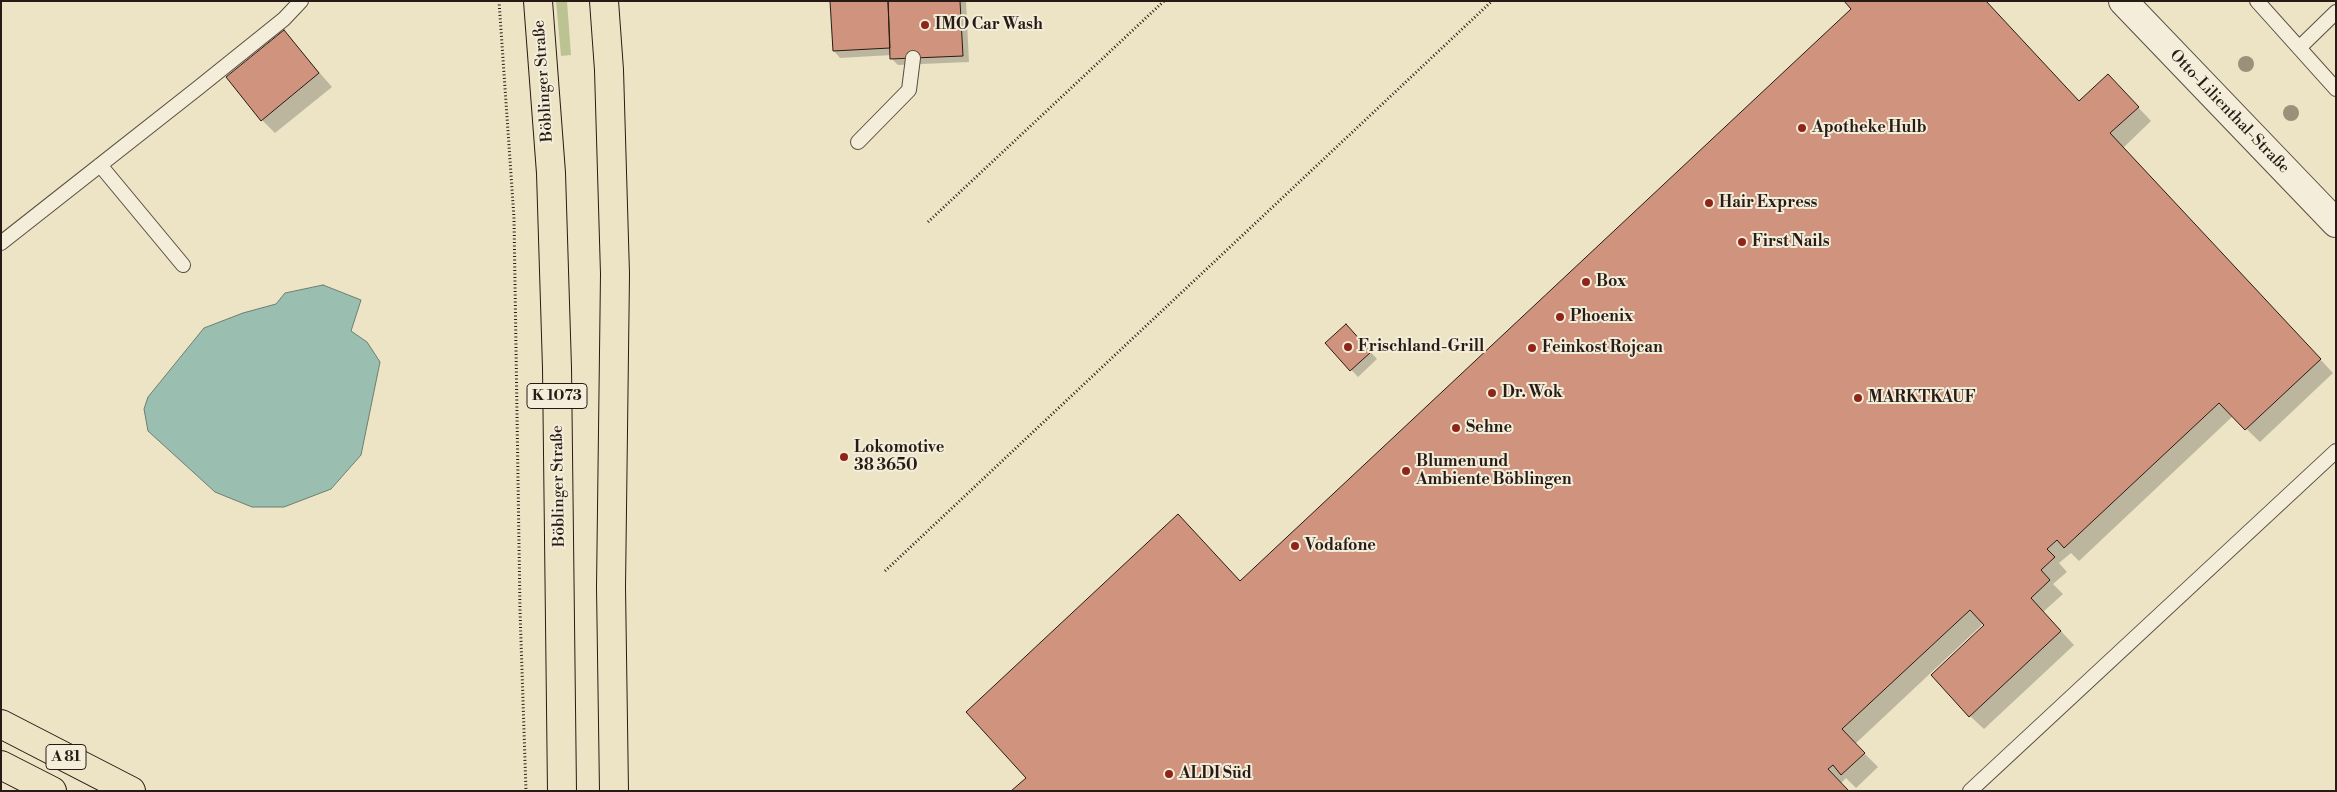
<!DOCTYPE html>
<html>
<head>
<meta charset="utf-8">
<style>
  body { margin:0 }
  #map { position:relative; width:2337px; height:792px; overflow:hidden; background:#ede4c6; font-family:"Libre Bodoni",serif }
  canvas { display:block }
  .frame { position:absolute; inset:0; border:2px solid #281b15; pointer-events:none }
</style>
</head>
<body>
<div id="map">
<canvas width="2337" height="792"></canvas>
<div class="frame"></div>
</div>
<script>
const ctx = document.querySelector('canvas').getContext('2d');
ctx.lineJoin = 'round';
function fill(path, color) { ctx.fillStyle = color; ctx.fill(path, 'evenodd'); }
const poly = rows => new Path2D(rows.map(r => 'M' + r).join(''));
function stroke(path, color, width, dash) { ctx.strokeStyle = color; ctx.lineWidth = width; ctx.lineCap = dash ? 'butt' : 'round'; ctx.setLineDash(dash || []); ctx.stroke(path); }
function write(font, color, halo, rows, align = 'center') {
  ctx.font = font + ' "Libre Bodoni",serif'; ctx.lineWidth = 4; ctx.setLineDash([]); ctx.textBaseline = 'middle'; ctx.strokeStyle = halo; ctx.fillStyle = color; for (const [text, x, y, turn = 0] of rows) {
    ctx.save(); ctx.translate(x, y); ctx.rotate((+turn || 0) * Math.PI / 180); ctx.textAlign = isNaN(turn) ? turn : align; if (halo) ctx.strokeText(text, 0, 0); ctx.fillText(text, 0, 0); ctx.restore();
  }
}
fill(poly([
  [556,1,567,1,571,55,561,56]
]), '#bcc392');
const water = poly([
  [323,285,361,300,351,331,367,342,380,362,361,455,331,489,284,507,252,507,215,492,148,431,144,409,148,397,204,328,243,313,276,304,285,293,323,285]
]);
fill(water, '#9abfb0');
stroke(water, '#6c7d72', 1);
fill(poly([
  [831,1,966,1,969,62,898,65,892,59,892,55,840,58,834,51],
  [284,32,332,87,275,133,262,120],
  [2121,89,2151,121,2123,148,2333,373,2260,442,2233,416,2079,561,2071,553,2059,563,2067,572,2053,584,2063,594,2043,612,2074,645,1984,729,1970,716,1986,625,1984,623,1855,744,1878,767,1856,788,1846,778,1841,783,1241,582,2079,102],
  [1352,332,1377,359,1358,377,1326,343]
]), '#0003');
const building = poly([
  [830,1,888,1,890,48,833,51,830,1],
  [888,1,960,1,963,56,890,59,888,1],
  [1844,1,1986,1,2079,101,2108,74,2139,107,2110,133,2321,359,2245,430,2219,403,2064,548,2057,540,2047,549,2055,557,2041,570,2050,580,2031,598,2061,631,1969,717,1931,675,1984,625,1970,610,1842,729,1865,753,1841,775,1833,765,1828,769,1849,791,1011,791,1026,778,966,712,1178,514,1240,581,1851,9,1844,1],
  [284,30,319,73,261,121,226,77,284,30],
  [1346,324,1371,352,1350,371,1325,343,1346,324]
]);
fill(building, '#d0937d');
stroke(building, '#281b15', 1);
const lane = poly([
  [2257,1,2336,89],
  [2299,48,2336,12],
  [858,142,909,90,913,58],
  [100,165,183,265],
  [1,243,198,88,284,19,301,1],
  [1970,791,2336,451]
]);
const street = poly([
  [2123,1,2336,223]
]);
const primary = poly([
  [538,1,551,173,557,368,562,791],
  [604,1,609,70,615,274,611,587,614,791]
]);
const highway = poly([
  [1,724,131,791],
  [1,765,52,791]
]);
stroke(lane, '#594d41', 16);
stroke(street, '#594d41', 30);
stroke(primary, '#281b15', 30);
stroke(highway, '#281b15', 30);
stroke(poly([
  [499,1,514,218,520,610,526,791],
  [928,222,1164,1],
  [885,571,1492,1]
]), '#281b15', 3, [1, 2.5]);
stroke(lane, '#f3edda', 14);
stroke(street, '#f3edda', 28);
stroke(primary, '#ede4c6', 28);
stroke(highway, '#ede4c6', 28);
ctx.fillStyle = '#999179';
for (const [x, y] of [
  [2246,64],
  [2291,113]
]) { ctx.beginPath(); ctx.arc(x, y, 8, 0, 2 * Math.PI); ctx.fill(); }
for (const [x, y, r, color] of [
  [925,25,5,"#8f2418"],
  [1802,128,5,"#8f2418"],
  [1709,203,5,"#8f2418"],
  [1742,242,5,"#8f2418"],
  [1586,282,5,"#8f2418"],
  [1560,317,5,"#8f2418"],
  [1348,347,5,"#8f2418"],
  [1532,348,5,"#8f2418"],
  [1492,393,5,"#8f2418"],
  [1858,398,5,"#8f2418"],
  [1456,428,5,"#8f2418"],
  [844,457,5,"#8f2418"],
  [1406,471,5,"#8f2418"],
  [1295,546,5,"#8f2418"],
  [1169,774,5,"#8f2418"]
]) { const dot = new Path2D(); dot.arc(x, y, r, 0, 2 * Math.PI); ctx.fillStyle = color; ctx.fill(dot); stroke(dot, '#f3edda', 2); }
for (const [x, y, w] of [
  [557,396,60],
  [66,757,40]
]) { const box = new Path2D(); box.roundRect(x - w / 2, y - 12.5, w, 25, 4); ctx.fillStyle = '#f3edda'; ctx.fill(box); stroke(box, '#281b15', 1); }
write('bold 15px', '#281b15', null, [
  ["K 1073",557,396],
  ["A 81",66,757]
]);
write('bold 16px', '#281b15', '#f3edda', [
  ["IMO Car Wash",935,25],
  ["Apotheke Hulb",1812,128],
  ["Hair Express",1719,203],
  ["First Nails",1752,242],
  ["Box",1596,282],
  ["Phoenix",1570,317],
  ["Frischland-Grill",1358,347],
  ["Feinkost Rojcan",1542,348],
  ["Dr. Wok",1502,393],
  ["MARKTKAUF",1868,398],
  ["Sehne",1466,428],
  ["Lokomotive",854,448],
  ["38 3650",854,466],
  ["Blumen und",1416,462],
  ["Ambiente Böblingen",1416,480],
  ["Vodafone",1305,546],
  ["ALDI Süd",1179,774]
], 'left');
write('16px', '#281b15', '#f3edda', [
  ["Böblinger Straße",544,81,-94],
  ["Otto-Lilienthal-Straße",2229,112,46],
  ["Böblinger Straße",559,486,-91]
]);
</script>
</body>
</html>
